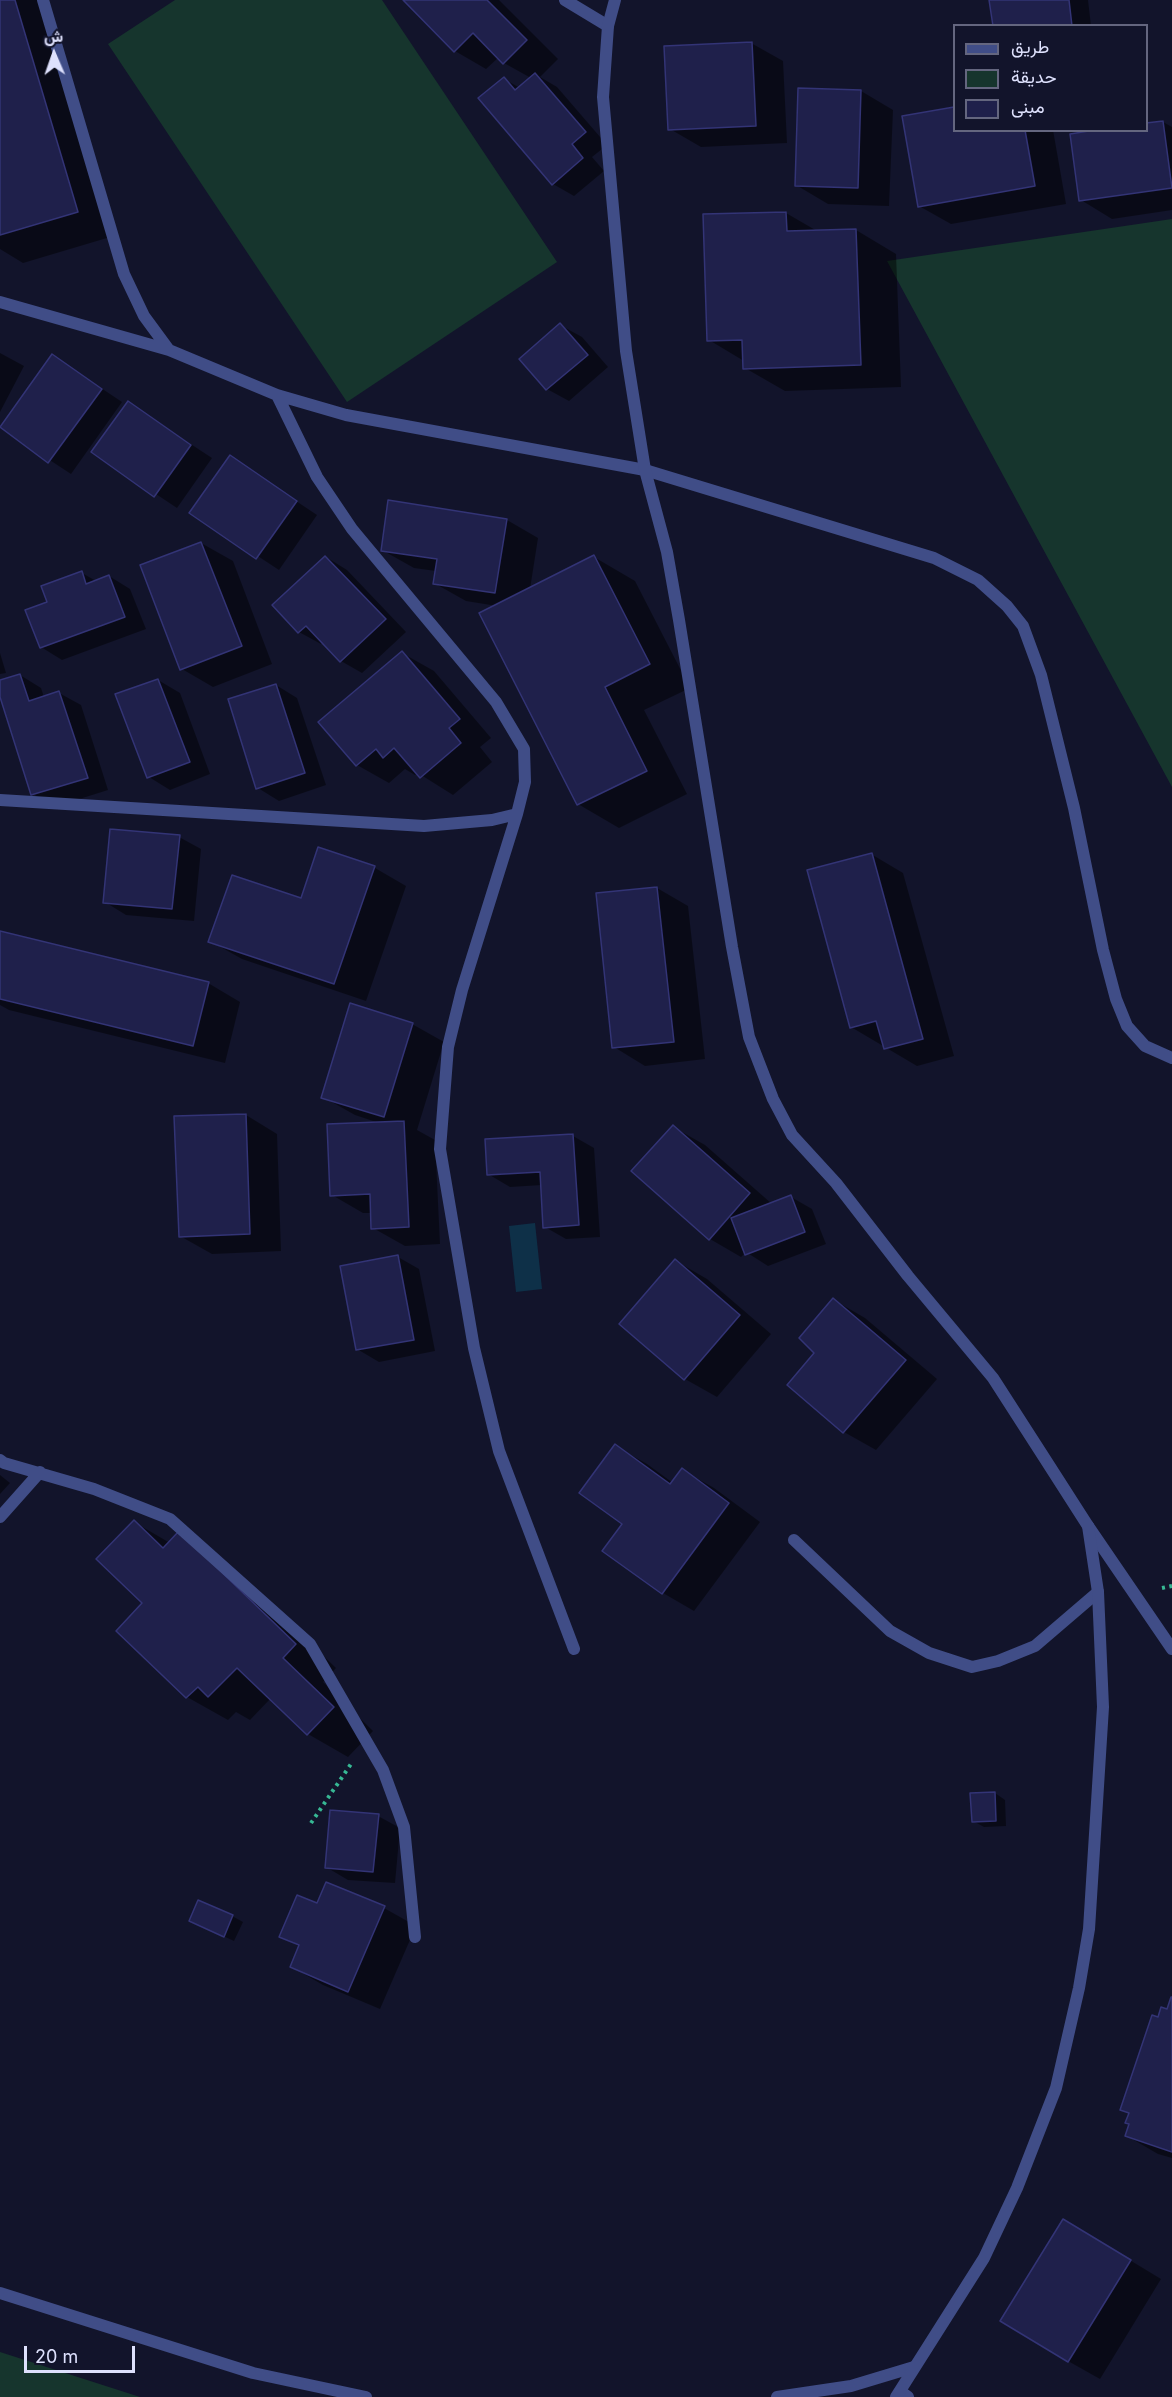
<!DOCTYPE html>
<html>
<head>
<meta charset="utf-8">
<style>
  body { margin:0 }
  #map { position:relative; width:1172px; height:2397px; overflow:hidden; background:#12142b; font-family:Inter,Vazirmatn,sans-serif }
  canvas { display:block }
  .legend { position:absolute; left:953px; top:24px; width:195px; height:108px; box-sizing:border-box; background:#12142b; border:2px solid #64667f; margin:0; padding:8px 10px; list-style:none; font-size:18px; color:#dee1fd }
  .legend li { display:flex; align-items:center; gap:12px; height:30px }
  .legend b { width:30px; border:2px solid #64667f }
  .north { position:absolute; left:24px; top:24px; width:60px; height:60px; -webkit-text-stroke:4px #12142b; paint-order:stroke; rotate:358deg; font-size:16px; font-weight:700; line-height:24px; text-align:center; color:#dee1fd }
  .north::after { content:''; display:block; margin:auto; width:21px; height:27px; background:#dee1fd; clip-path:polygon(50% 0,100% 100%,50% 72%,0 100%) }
  .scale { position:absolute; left:24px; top:2346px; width:111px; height:27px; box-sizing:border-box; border:3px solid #dee1fd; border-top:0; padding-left:8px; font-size:18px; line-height:21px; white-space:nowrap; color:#dee1fd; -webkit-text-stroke:4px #12142b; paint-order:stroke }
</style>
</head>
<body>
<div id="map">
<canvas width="1172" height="2397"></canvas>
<ul class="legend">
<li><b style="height:8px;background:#404d87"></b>طريق</li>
<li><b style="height:16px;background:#16352d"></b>حديقة</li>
<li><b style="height:16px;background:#1f204b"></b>مبنى</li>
</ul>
<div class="north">ش</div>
<div class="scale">20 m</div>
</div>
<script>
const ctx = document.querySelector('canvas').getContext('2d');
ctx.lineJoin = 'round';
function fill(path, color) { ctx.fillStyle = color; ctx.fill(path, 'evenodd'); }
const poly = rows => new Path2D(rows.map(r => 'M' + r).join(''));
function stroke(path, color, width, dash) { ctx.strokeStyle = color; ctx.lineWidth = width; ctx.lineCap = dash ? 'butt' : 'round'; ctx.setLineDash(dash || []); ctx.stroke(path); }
fill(poly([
  [175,0,382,0,557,262,347,402,108,44],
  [1172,219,1172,787,887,261],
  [0,2352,140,2397,0,2397]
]), '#16352d');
fill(poly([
  [535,1223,542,1289,516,1292,509,1226]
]), '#0e3048');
fill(poly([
  [0,0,48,0,117,235,23,263,0,249],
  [405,0,499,0,558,59,540,77,557,87,607,145,592,157,604,171,574,196,553,184,504,79,520,88,531,78,504,63,499,57,486,69,455,51],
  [991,0,1088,0,1091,26,995,26],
  [751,43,783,61,787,143,701,147,670,129],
  [799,89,861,91,893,110,889,206,828,204,796,185],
  [954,108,954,130,1053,130,1066,204,951,224,919,206,903,117],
  [1163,122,1172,127,1172,210,1112,219,1081,200,1146,130],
  [786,213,817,231,856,230,896,254,901,387,785,391,745,368,744,361,709,340],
  [560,325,582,337,608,367,569,401,547,389],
  [0,353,24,366,0,412],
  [53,356,122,402,71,474,1,428],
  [128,403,212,458,177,508,93,452],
  [230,457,317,515,279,570,191,512],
  [390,502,507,520,538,538,530,589,594,557,635,581,690,688,644,710,687,794,619,828,578,804,481,614,497,606,466,601,434,583,436,571,414,568,382,550],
  [201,543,233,561,272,664,213,687,182,669],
  [326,557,347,570,406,632,362,673,341,661,323,642,321,644,299,632,274,605],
  [82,573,96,581,109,576,130,589,146,629,62,660,41,647,49,603],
  [0,653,6,673,0,674],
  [402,653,434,671,491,738,480,747,492,762,453,795,418,773,415,775,405,769,389,783,357,765],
  [20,675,41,688,44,697,59,693,81,705,108,790,54,807,33,794,0,692,0,681],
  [158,680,180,693,210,774,170,790,149,777],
  [276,685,297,698,326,785,279,801,258,788],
  [179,837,201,849,194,921,126,915,105,902],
  [319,849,375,868,406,886,366,1001,242,959,210,941,301,900],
  [871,854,903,873,954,1056,917,1066,851,1027],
  [657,888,688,906,705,1059,645,1066,614,1047],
  [0,932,208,983,240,1002,225,1063,9,1010,0,1005],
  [412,1024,444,1042,417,1130,435,1140,440,1244,405,1246,373,1228,372,1213,363,1213,332,1195,379,1123,355,1115,323,1097],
  [246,1115,277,1134,281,1251,212,1254,180,1236],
  [673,1127,705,1145,772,1204,791,1197,812,1209,826,1244,768,1266,746,1252,741,1257,710,1239],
  [573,1136,594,1148,600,1237,566,1239,545,1227,542,1185,510,1187,488,1174],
  [398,1257,419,1269,435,1351,379,1362,357,1349],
  [676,1261,707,1279,771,1334,717,1397,685,1379],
  [834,1300,865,1318,937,1379,876,1450,844,1432,789,1385,816,1352],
  [615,1446,647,1464,673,1483,682,1470,714,1488,760,1522,694,1611,663,1593,624,1524],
  [0,1475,10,1483,0,1494],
  [134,1522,170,1543,220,1556,336,1668,323,1682,373,1731,348,1757,308,1734,271,1698,250,1720,236,1712,228,1720,187,1697,118,1631,145,1603],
  [995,1793,1005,1800,1006,1826,984,1827,973,1821],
  [378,1816,400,1828,395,1883,348,1880,326,1867],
  [318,1905,384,1908,416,1926,380,2009,323,1985,292,1967,300,1947,281,1936],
  [232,1916,243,1922,234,1941,191,1921],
  [1172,1999,1172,2158,1158,2154,1127,2136,1131,2124,1130,2114,1122,2109,1159,2019,1168,2010],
  [1095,2239,1161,2279,1100,2379,1068,2361]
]), '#0007');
const building = poly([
  [0,0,15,0,78,212,0,235,0,0],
  [403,0,487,0,527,40,503,64,473,33,454,52,403,0],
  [989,0,1069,0,1072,26,993,26,989,0],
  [752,42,756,126,668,130,664,46,752,42],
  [535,73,586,132,572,144,583,158,552,185,478,98,504,77,515,90,535,73],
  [798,88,861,90,858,188,795,186,798,88],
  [954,107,954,130,1025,130,1035,186,918,207,902,116,954,107],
  [1163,121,1172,188,1079,201,1070,134,1095,130,1146,130,1146,123,1163,121],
  [786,212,787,231,856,229,861,365,743,369,742,340,707,341,703,214,786,212],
  [560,323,588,355,546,390,519,359,560,323],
  [52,354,102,389,48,463,0,427,52,354],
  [128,401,191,445,154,497,91,452,128,401],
  [230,455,297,501,256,559,189,513,230,455],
  [388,500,507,519,495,593,433,584,437,559,381,551,388,500],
  [201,542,242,646,180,670,140,565,201,542],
  [594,555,650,664,605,687,647,771,577,805,479,613,594,555],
  [325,556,386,619,340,662,306,626,298,633,272,605,325,556],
  [82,571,86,584,109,575,125,617,40,648,25,610,47,602,41,586,82,571],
  [402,651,460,719,449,728,461,743,420,778,394,748,383,758,376,749,356,766,318,722,402,651],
  [20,674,29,701,59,691,88,778,31,795,0,697,0,680,20,674],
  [158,679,190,762,147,778,115,694,158,679],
  [276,684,305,773,256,789,228,699,276,684],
  [110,829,180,835,172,909,103,903,110,829],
  [318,847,375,866,334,984,208,942,232,875,301,898,318,847],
  [872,853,923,1039,884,1049,876,1021,850,1028,807,870,872,853],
  [657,887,674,1042,612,1048,596,893,657,887],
  [0,931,209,982,193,1046,0,999,0,931],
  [350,1003,413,1023,384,1117,321,1098,350,1003],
  [246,1114,250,1234,179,1237,174,1116,246,1114],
  [404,1121,409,1227,371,1229,370,1194,330,1196,327,1124,404,1121],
  [673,1125,750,1193,709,1240,631,1171,673,1125],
  [573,1134,579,1225,543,1228,540,1172,487,1175,485,1139,573,1134],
  [791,1195,805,1232,745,1255,731,1218,791,1195],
  [398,1255,414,1340,356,1350,340,1266,398,1255],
  [675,1259,740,1315,684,1380,619,1324,675,1259],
  [833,1298,906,1360,843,1433,787,1385,814,1353,799,1338,833,1298],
  [615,1444,670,1484,682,1468,729,1503,662,1594,602,1551,622,1524,579,1493,615,1444],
  [134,1520,163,1548,179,1531,296,1644,283,1658,334,1707,307,1735,237,1668,208,1697,198,1687,186,1698,116,1631,142,1603,96,1559,134,1520],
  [995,1792,996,1821,972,1822,970,1793,995,1792],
  [330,1810,379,1814,373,1872,325,1868,330,1810],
  [326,1882,385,1906,348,1992,290,1967,299,1945,279,1937,297,1895,317,1903,326,1882],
  [198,1900,233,1915,224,1937,189,1921,198,1900],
  [1171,1997,1172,1997,1172,2152,1125,2136,1129,2124,1125,2123,1129,2113,1120,2110,1152,2015,1158,2017,1161,2007,1167,2009,1171,1997],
  [1063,2219,1131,2260,1068,2362,1000,2321,1063,2219]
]);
fill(building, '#1f204b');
stroke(building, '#333476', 1.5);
stroke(poly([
  [1162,1588,1172,1586],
  [311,1823,351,1764]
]), '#37b894', 4, [3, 4.5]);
stroke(poly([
  [43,0,124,274,144,316,169,350],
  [565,0,608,26],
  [0,302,169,350,277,395,346,415,645,470,934,558,978,580,1007,606,1023,626,1041,675,1074,808,1103,950,1116,999,1127,1026,1145,1046,1172,1058],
  [0,800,424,826,492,820,517,814,525,782,524,749,496,702,352,529,317,477,277,395],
  [517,814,462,990,448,1047,440,1149,474,1348,499,1451,574,1649],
  [0,1460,4,1463,94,1489,170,1519,310,1644,383,1770,404,1827,415,1937],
  [0,1517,40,1472],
  [1088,1526,1172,1649],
  [794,1540,890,1631,929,1653,972,1667,998,1661,1035,1646,1098,1592],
  [0,2293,253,2373,366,2397],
  [901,2392,908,2397],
  [777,2397,851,2386,914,2367]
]), '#404d87', 12);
stroke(poly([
  [615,0,608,26,603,97,626,351,645,470,667,552,679,620,732,947,749,1037,773,1099,792,1135,836,1183,908,1276,993,1378,1047,1462,1088,1526,1098,1592,1103,1707,1089,1929,1079,1988,1056,2088,1017,2188,984,2258,896,2397]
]), '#404d87', 12);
</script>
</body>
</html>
